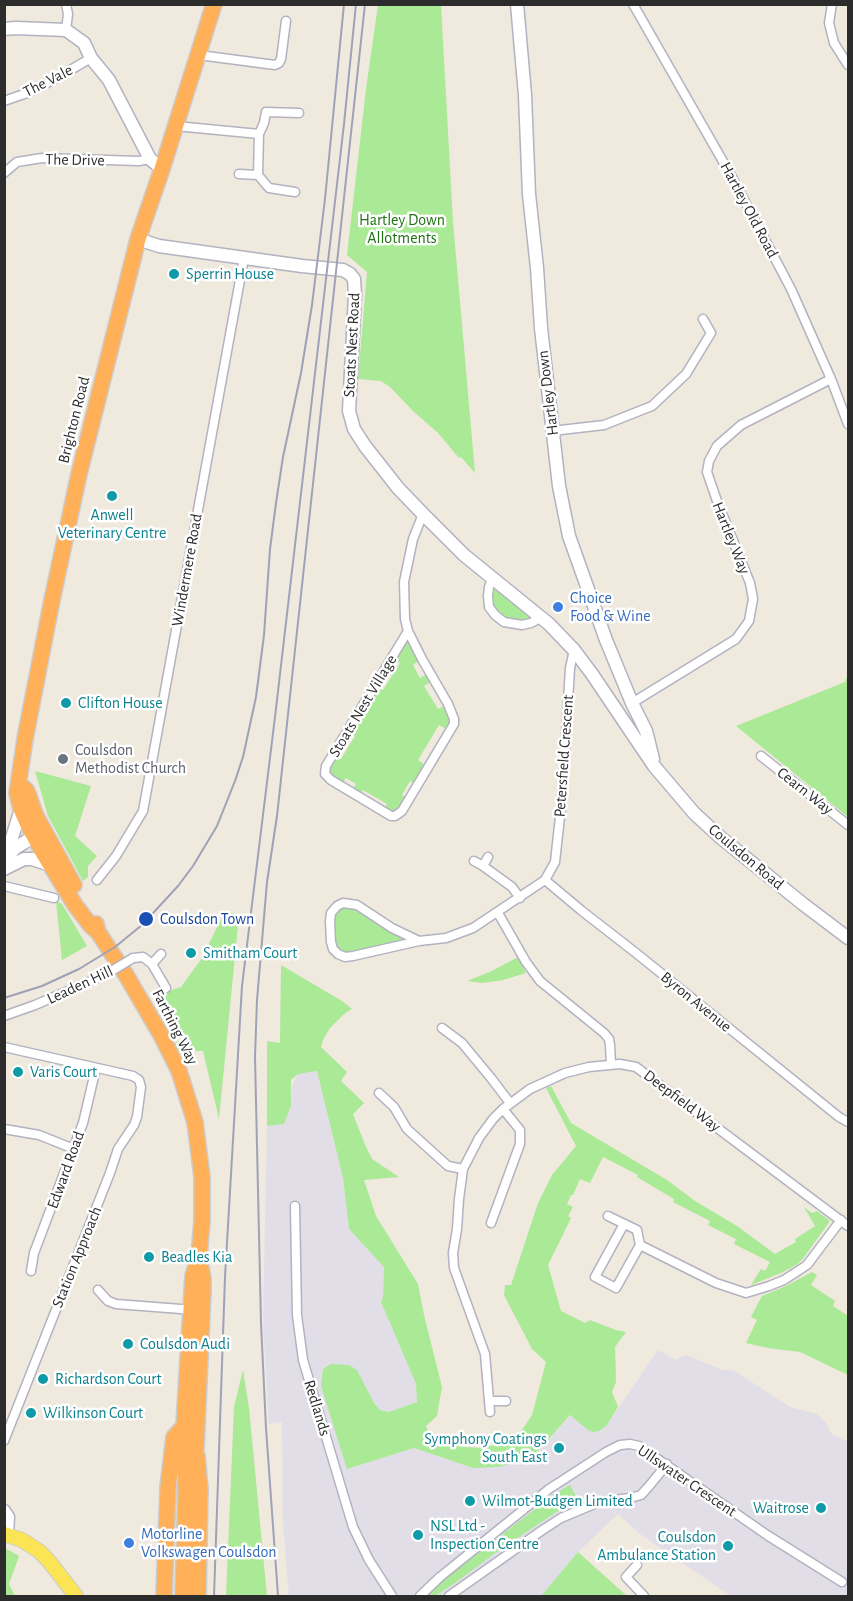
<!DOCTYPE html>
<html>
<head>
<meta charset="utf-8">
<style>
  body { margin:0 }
  #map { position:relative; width:853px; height:1601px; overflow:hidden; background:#efe9de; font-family:"Alegreya Sans",sans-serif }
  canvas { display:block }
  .frame { position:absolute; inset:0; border:6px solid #2c2c2c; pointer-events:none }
</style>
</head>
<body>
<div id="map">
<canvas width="853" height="1601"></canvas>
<div class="frame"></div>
</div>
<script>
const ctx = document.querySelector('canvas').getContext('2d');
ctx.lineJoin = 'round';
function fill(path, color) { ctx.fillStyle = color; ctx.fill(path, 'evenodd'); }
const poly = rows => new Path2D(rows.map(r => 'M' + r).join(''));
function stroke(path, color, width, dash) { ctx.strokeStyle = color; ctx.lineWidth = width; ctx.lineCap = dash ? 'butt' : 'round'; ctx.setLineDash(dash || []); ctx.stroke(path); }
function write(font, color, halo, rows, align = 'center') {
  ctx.font = font + ' "Alegreya Sans",sans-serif'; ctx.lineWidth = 5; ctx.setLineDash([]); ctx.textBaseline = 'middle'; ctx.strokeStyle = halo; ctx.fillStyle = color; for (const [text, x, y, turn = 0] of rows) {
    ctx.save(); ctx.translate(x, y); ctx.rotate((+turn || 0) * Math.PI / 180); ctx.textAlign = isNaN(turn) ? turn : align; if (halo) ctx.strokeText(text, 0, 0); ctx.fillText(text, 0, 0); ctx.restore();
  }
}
fill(poly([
  [317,1071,343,1178,349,1229,384,1267,383,1297,381,1302,416,1384,417,1402,389,1412,380,1410,374,1403,347,1469,414,1448,473,1468,538,1451,571,1415,588,1430,607,1425,658,1350,675,1360,686,1355,723,1370,733,1370,790,1407,817,1414,827,1424,829,1430,833,1435,848,1442,848,1596,731,1596,640,1534,618,1514,578,1552,541,1596,289,1596,283,1524,282,1422,269,1424,263,1323,267,1126,284,1124,291,1106,292,1086,298,1074]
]), '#e2dee7');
fill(poly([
  [378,5,441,5,453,222,475,473,461,457,459,458,438,433,413,411,390,387,381,381,358,379,367,272,347,255,366,89],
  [491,586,533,620,514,623,499,616,491,604],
  [408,631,422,659,413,665,420,678,429,673,434,680,424,686,438,709,448,704,453,713,450,731,439,725,418,760,428,767,417,786,410,781,402,795,409,799,398,814,383,811,387,804,363,790,359,797,351,792,356,784,346,778,341,786,331,780,326,766,331,758,341,759,355,736,349,729,376,686,383,690,400,663,392,658],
  [848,674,848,817,736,726,845,682],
  [35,771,91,786,75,836,97,856,88,866,88,877,83,881,48,816],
  [56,901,62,904,87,946,62,960],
  [343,906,348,906,403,938,404,940,403,942,347,953,342,952,338,949,334,942,334,922,335,915],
  [225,911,239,915,219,1119,203,1051,177,1051,174,1044,183,1038,165,1004,165,992,181,987,202,958],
  [518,957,526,973,503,980,483,983,467,981,492,971],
  [281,965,342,1001,352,1009,344,1014,330,1028,323,1040,321,1047,347,1072,341,1081,364,1103,353,1114,366,1147,372,1159,399,1177,364,1180,376,1216,418,1284,424,1315,442,1387,437,1416,426,1426,430,1436,464,1447,483,1448,510,1441,520,1433,532,1415,546,1362,532,1349,504,1295,505,1285,511,1285,538,1203,552,1175,576,1146,546,1088,551,1086,571,1123,667,1180,695,1201,737,1226,775,1254,796,1242,795,1239,815,1226,804,1207,812,1213,817,1211,830,1221,802,1260,796,1265,781,1273,751,1285,761,1269,765,1271,770,1262,734,1244,736,1239,708,1225,710,1221,673,1202,674,1199,637,1177,638,1175,603,1157,590,1183,580,1179,573,1195,571,1195,567,1204,573,1207,568,1216,571,1218,548,1265,561,1311,585,1323,590,1320,616,1330,626,1332,615,1347,616,1382,612,1392,618,1407,607,1425,599,1431,593,1432,588,1430,570,1415,538,1451,518,1462,498,1467,473,1468,414,1448,347,1469,321,1386,323,1369,331,1364,349,1365,357,1370,374,1403,380,1410,389,1412,417,1402,416,1384,381,1302,383,1297,384,1267,349,1229,343,1178,317,1071,298,1074,291,1080,291,1106,284,1124,267,1126,267,1041,280,1043],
  [812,1272,817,1275,811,1285,835,1301,833,1306,848,1316,848,1375,800,1352,768,1348,746,1343,757,1320,751,1317,762,1296,786,1286],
  [243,1370,249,1408,267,1596,226,1596,234,1407],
  [570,1485,579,1502,558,1511,498,1551,455,1583,435,1596,430,1596,429,1594,444,1579,556,1493],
  [5,1548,19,1556,9,1584,15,1596,5,1596],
  [578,1552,627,1596,541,1596]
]), '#aae996');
const street = poly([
  [633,4,733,179,791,289,831,379,848,424],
  [832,4,829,23,834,43,848,65],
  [66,30,68,14,66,4],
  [199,55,275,65,279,63,281,59,286,21],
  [4,101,27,93,55,79,91,58],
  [176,126,259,134],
  [4,173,17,162,42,158,139,161,150,159],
  [239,174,258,175,269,188,295,192],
  [258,175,259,134,264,123,266,112,299,113],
  [552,431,604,425,652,406,686,374,711,333,703,319],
  [492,579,489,587,488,596,489,607,495,615,504,622,522,625,531,623,542,617],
  [408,631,326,766,325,774,331,780,391,816,395,816,402,811,454,724,454,719,448,704,422,659,408,631,405,619,404,582,413,539,423,514],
  [632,703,736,639,749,621,753,599,750,583,717,501,707,472,709,461,717,446,741,425,831,379],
  [761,756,848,825],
  [474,861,483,866,512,887,520,898],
  [483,866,488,857],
  [97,880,116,856,143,811,244,258],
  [545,880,582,911,636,953,839,1117,848,1122],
  [4,886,54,898],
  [498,913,526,962,540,981,604,1033,609,1039,610,1045,611,1064],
  [419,941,392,928,357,905,343,903,337,906,331,913,330,921,331,942,333,949,338,954,345,957,353,956,419,941,446,938,473,928,545,880,555,862,562,799,570,668,574,650],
  [133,958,143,957,152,964,166,988],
  [152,964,161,954],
  [4,1016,35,1005,105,975],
  [442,1028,462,1043,491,1078,510,1103],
  [4,1047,133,1076,139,1080,141,1087,137,1117,134,1125,118,1149,110,1173,4,1441],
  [379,1093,394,1107,407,1129,448,1166,463,1169],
  [4,1129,39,1135,74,1149],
  [295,1206,297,1315,303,1360,353,1527,369,1560,392,1596],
  [608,1216,637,1230,640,1245],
  [491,1223,520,1144,520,1130,503,1109],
  [624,1224,595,1277,616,1288,640,1245,716,1283,746,1293,769,1286,784,1280,807,1265,841,1220],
  [31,1271,34,1253,83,1123,96,1068],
  [98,1290,108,1301,116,1304,194,1310],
  [490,1401,506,1401],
  [490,1412,485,1354,454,1268,453,1253,457,1229,459,1199,463,1169,479,1138,493,1119,503,1109,530,1089,565,1073,589,1067,620,1064,636,1067,848,1226],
  [637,1565,626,1577,644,1596],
  [420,1596,440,1577,549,1489,606,1452,620,1445,630,1444,639,1446,767,1535,842,1582],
  [449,1596,541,1531,561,1518,599,1502,630,1498,641,1495,650,1485,667,1464]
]);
const secondary = poly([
  [517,4,525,95,529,194,537,268,541,328,559,486,569,536,606,640,632,703,646,731,653,759],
  [4,29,16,28,66,30,84,43,91,58,109,80,150,159,162,169],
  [138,239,159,246,302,266,343,270,350,274,354,279,355,295,349,411,354,429,365,446,398,488,423,514,464,555,549,624,574,650,592,674,654,766,694,813,720,837,803,904,848,938],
  [10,853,10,844,21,809],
  [4,862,15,848,40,833],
  [4,869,24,859,32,859,50,865],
  [4,1511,8,1517,7,1534]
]);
const primary = poly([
  [4,1534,22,1540,39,1551,48,1560,76,1596]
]);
const highway = poly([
  [23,787,27,791,35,814,74,885],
  [96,924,98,932,126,975,161,1035,179,1071,195,1122,202,1177,202,1221,199,1256,193,1276,184,1426,186,1492,183,1596],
  [98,932,91,926,75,905,42,851,28,825,21,809,17,793,25,739,52,600,79,474,138,239,162,169,214,4],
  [197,1456,200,1489,198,1596],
  [192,1468,196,1447,203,1290,203,1278,199,1259],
  [164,1596,168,1487,174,1437,184,1426]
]);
stroke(street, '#b2b2c1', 11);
stroke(secondary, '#b2b2c1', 15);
stroke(primary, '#ccc', 16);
stroke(highway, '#ccc', 18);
stroke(street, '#fff', 8);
stroke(secondary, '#fff', 12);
stroke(primary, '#fce555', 14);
stroke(highway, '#ffb058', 15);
stroke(poly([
  [4,998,42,986,79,969,115,947,142,925,178,886,193,866,217,826,235,781,243,757,256,697,264,635,270,549,276,503,283,457,301,373,312,305,325,199,344,4],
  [214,1596,225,1277,242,986,275,717,344,124,356,4],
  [278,1596,266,1428,261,1323,255,1057,257,1000,267,882,277,816,365,4]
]), '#9fa1b8', 2);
const streetBridge = poly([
  [105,975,133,958]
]);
stroke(streetBridge, '#b2b2c1', 11, []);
stroke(streetBridge, '#fff', 8);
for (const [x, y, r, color] of [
  [174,274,6,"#0f9aa8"],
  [112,496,6,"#0f9aa8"],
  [558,607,6,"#3f7fe0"],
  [66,703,6,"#0f9aa8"],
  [63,759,6,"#6b7280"],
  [146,919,8,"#1a4fb4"],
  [191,953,6,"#0f9aa8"],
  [18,1072,6,"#0f9aa8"],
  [149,1257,6,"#0f9aa8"],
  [128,1344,6,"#0f9aa8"],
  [43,1379,6,"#0f9aa8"],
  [31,1413,6,"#0f9aa8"],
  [559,1448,6,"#0f9aa8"],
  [470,1501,6,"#0f9aa8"],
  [821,1508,6,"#0f9aa8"],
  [418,1535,6,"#0f9aa8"],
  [129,1543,6,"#3f7fe0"],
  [728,1546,6,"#0f9aa8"]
]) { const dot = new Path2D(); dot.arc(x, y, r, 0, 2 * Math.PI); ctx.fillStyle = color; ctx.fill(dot); stroke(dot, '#fff', 2); }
write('16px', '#2c2c2c', '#fff', [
  ["The Vale",48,81,-27],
  ["The Drive",75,160,1],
  ["Hartley Old Road",749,210,62],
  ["Stoats Nest Road",352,345,-87],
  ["Hartley Down",548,393,-97],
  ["Brighton Road",74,420,-76],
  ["Hartley Way",731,538,68],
  ["Windermere Road",187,570,-80],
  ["Stoats Nest Village",363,706,-59],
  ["Petersfield Crescent",564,756,-86],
  ["Cearn Way",805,791,38],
  ["Coulsdon Road",746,857,40],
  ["Leaden Hill",80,985,-25],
  ["Byron Avenue",696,1002,39],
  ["Farthing Way",175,1027,63],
  ["Deepfield Way",682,1101,37],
  ["Edward Road",66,1170,-70],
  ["Station Approach",77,1257,-68],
  ["Redlands",317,1408,73],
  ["Ullswater Crescent",687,1481,34]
]);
write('16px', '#1f7114', '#fff', [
  ["Hartley Down",402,220],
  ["Allotments",402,238]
]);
write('16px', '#0d838f', '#fff', [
  ["Sperrin House",186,274],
  ["Anwell",112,515,"center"],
  ["Veterinary Centre",112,533,"center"],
  ["Clifton House",78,703],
  ["Smitham Court",203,953],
  ["Varis Court",30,1072],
  ["Beadles Kia",161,1257],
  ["Coulsdon Audi",140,1344],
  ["Richardson Court",55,1379],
  ["Wilkinson Court",43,1413],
  ["Symphony Coatings",547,1439,"right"],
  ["South East",547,1457,"right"],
  ["Wilmot-Budgen Limited",482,1501],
  ["Waitrose",809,1508,"right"],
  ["NSL Ltd -",430,1526],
  ["Inspection Centre",430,1544],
  ["Coulsdon",716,1537,"right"],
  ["Ambulance Station",716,1555,"right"]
], 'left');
write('16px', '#366cbe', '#fff', [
  ["Choice",570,598],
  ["Food & Wine",570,616],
  ["Motorline",141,1534],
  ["Volkswagen Coulsdon",141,1552]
], 'left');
write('16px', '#5b616d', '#fff', [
  ["Coulsdon",75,750],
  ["Methodist Church",75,768]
], 'left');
write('16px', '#164399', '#fff', [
  ["Coulsdon Town",160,919]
], 'left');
</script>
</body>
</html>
